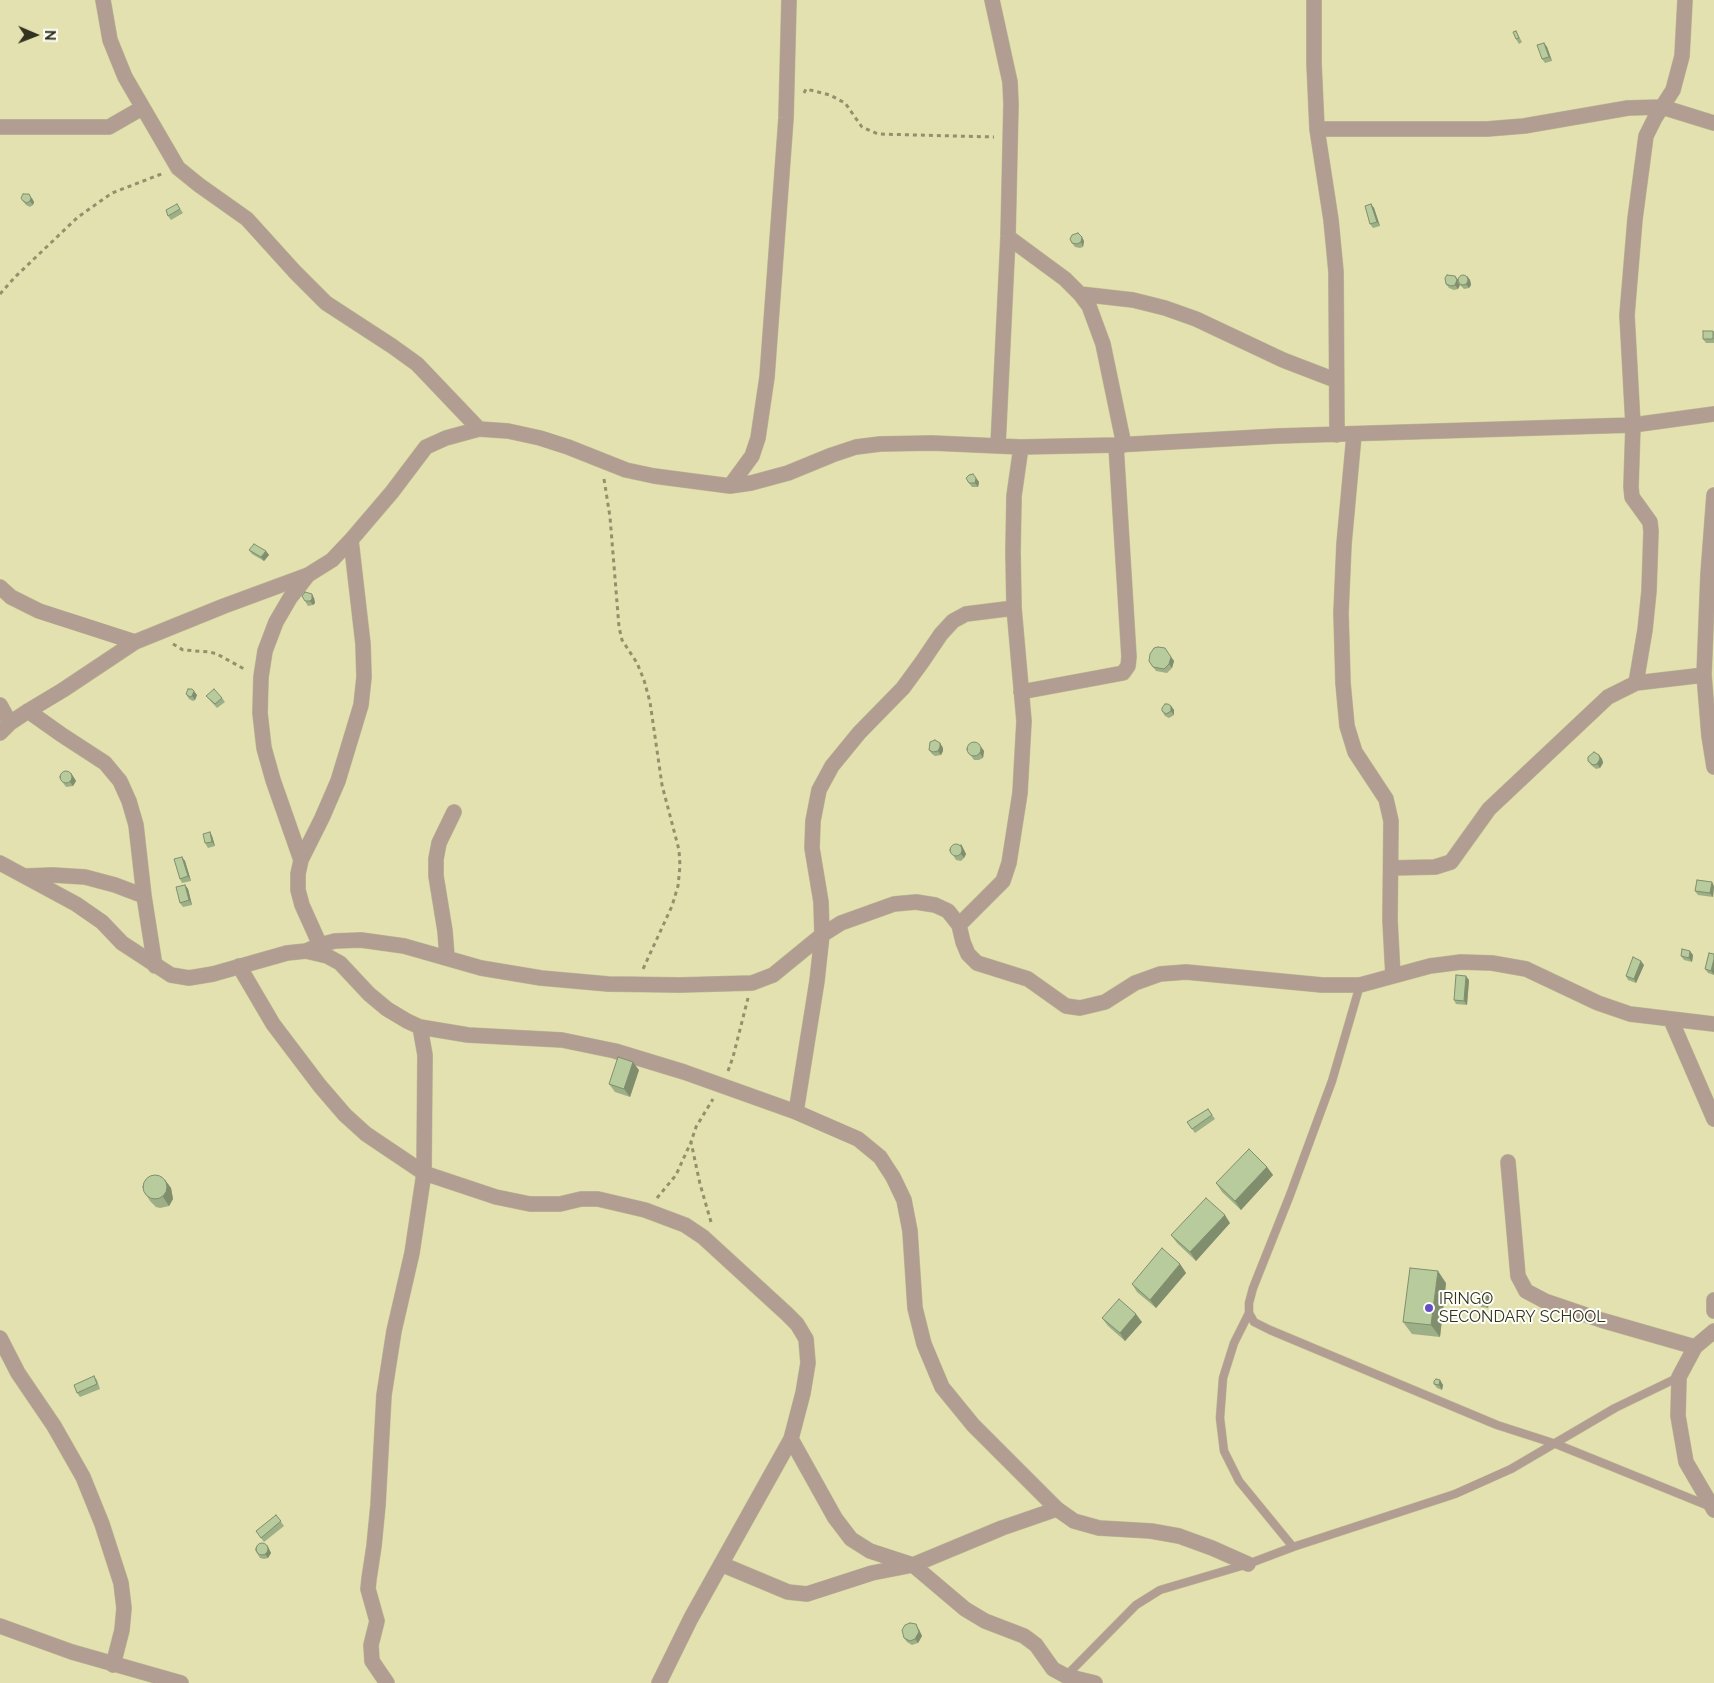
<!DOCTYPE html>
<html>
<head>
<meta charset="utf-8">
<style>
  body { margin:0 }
  #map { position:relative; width:1714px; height:1683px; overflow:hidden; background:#e2e1af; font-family:Raleway,sans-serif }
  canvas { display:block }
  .north { position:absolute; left:10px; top:10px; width:50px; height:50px; -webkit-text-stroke:4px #fffffa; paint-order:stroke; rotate:91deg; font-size:14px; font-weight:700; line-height:20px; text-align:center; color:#33331f }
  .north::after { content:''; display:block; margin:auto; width:18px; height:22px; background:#33331f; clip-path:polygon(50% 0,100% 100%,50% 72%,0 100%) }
</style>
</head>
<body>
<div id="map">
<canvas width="1714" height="1683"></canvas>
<div class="north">N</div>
</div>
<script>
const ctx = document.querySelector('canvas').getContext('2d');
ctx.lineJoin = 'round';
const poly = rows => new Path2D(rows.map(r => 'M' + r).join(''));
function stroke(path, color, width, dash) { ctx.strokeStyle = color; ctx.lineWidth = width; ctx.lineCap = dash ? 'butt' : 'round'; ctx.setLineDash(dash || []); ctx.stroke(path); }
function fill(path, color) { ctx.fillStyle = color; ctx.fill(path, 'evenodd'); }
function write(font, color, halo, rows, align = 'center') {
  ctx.font = font + ' Raleway,sans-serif'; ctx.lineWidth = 4; ctx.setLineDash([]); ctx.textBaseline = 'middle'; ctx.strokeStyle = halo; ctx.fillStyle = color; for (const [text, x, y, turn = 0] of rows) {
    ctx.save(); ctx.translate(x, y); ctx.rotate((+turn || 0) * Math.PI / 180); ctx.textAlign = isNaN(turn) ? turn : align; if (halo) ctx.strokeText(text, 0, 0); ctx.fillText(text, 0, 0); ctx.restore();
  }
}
const lane = poly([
  [1360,985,1332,1081,1290,1195,1253,1288,1249,1303,1249,1313,1254,1322,1270,1330,1497,1425,1556,1444,1709,1506],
  [1249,1313,1234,1343,1223,1378,1220,1418,1224,1451,1239,1481,1293,1547],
  [1066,1676,1136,1605,1160,1590,1248,1564,1293,1547,1455,1494,1511,1469,1615,1408,1679,1377]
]);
const street = poly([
  [103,0,110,40,125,77,178,168,199,185,247,219,295,272,326,303,392,346,417,364,479,429],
  [992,0,1010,82,1011,104,1008,237,998,446],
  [1314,0,1314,63,1317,129,1331,220,1336,272,1337,435],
  [0,127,109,127,142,108],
  [1317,129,1487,129,1524,126,1628,108,1662,107,1714,123],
  [1008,237,1065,279,1080,294,1089,306,1103,344,1124,445],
  [1080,294,1133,300,1165,308,1196,319,1283,360,1335,380],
  [1354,435,1344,544,1341,613,1343,683,1347,726,1355,752,1386,799,1391,821,1390,920,1393,976],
  [730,486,752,456,758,438,767,377,786,118,789,0],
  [1714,495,1708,574,1704,675,1709,736,1714,767],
  [0,587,11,597,39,611,135,642],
  [1636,683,1645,630,1649,591,1651,531,1650,522,1632,497,1631,487,1633,425,1627,315,1635,219,1646,136,1655,118,1673,90,1682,56,1685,0],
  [1021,692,1123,673,1128,666,1129,657,1116,445],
  [0,705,10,723],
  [28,711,62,735,105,763,120,781,129,801,136,825,144,896,155,966],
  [0,733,10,723,28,711,63,690,135,642,224,606,308,575,332,560,351,540,392,492,426,447,446,438,479,429,508,431,540,438,568,447,626,470,654,476,730,486,751,483,788,473,832,455,856,447,880,444,932,443,1021,447,1116,445,1278,436,1633,425,1714,414],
  [301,860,273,780,264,748,260,713,261,677,265,651,276,622,290,598,308,575],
  [0,863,76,904,102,922,122,943,171,975,189,978,213,974,287,953,306,951,327,956,340,963,369,994,387,1009,407,1021,420,1027,468,1035,562,1040,615,1051,684,1072,796,1112,858,1139,880,1157,893,1177,904,1200,910,1231,915,1308,924,1344,942,1387,973,1425,1057,1509,1074,1521,1099,1528,1151,1531,1179,1536,1212,1548,1248,1564],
  [1391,868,1435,867,1451,862,1489,809,1608,697,1636,683,1704,675],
  [26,876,53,875,85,877,115,885,144,896],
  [959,925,1003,881,1009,863,1020,793,1024,721,1014,608,1013,552,1014,496,1021,447],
  [320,945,302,905,298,890,298,874,301,860,322,818,338,781,361,705,364,677,363,644,351,540],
  [306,951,320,945,335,941,361,940,404,946,481,968,541,978,608,984,680,985,752,983,773,975,822,935,841,923,894,904,916,902,935,905,948,911,959,925,963,942,968,954,977,963,1028,979,1066,1006,1080,1008,1105,1002,1135,983,1160,974,1186,972,1322,985,1360,985,1430,966,1461,962,1492,963,1526,969,1598,1003,1630,1014,1714,1024],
  [447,957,445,931,436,876,436,859,439,843,454,812],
  [239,966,273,1024,320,1086,345,1115,366,1134,424,1173,496,1197,530,1204,560,1204,581,1199,598,1199,645,1210,685,1225,703,1237,787,1314,797,1324,806,1339,808,1363,803,1393,791,1439,691,1618,659,1683],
  [1671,1020,1714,1119],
  [796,1112,817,981,822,935,821,902,812,848,813,821,819,790,832,766,859,733,903,688,922,662,941,634,953,621,966,614,1014,608],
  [1508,1162,1518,1276,1526,1291,1545,1301,1601,1320,1695,1347],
  [1714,1300,1714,1311],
  [1714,1331,1695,1347,1679,1377,1678,1416,1686,1462,1714,1510],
  [0,1338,18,1373,54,1426,83,1477,102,1524,121,1583,124,1608,122,1630,113,1665],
  [791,1439,835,1518,851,1539,870,1551,913,1565,965,1609,985,1621,1024,1636,1036,1645,1053,1669,1066,1676,1095,1683],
  [721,1564,788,1592,807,1594,872,1573,913,1565,1002,1528,1057,1509],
  [0,1626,72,1652,181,1683],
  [387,1683,372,1661,371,1645,377,1621,368,1589,369,1579,374,1546,378,1505,384,1395,394,1331,412,1253,424,1173,425,1055,420,1027]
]);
stroke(lane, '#bfbe92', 9);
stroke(street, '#bfbe92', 16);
stroke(poly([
  [804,93,806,89,830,95,845,103,862,127,878,134,994,137],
  [0,294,15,277,78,217,112,193,164,173],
  [604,479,610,517,619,627,622,640,637,663,644,680,650,702,662,785,679,850,680,866,678,886,672,906,643,969],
  [173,644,183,650,210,652,217,654,246,670],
  [728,1071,733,1057,748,998],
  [657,1198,676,1175,691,1142],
  [711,1222,700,1184,691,1142,696,1127,713,1099]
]), '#91916c', 3, [4, 4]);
stroke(lane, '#b29d93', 8);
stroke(street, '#b29d93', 15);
fill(poly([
  [1516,31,1522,42,1519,44,1516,39],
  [1544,43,1547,47,1552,61,1545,63,1542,59],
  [32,198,34,202,33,205,30,207,26,205,23,201],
  [177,204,183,213,171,220,168,216],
  [1371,204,1374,208,1380,226,1373,228,1370,224],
  [1084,241,1083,247,1080,248,1075,247,1072,243],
  [1467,276,1470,280,1471,285,1469,288,1464,289,1460,285,1458,289,1454,290,1449,288,1446,284],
  [1713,331,1714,332,1714,343,1706,343,1703,339],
  [976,478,979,482,978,487,972,487,969,483],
  [249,550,266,551,269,555,264,561,252,554],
  [314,598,315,603,313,605,308,606,305,601],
  [1171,657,1174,661,1172,668,1167,673,1156,671,1149,661],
  [186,694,197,695,195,700,193,701,189,699],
  [206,696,222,698,225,702,217,708],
  [1171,706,1174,710,1174,715,1169,718,1165,716,1162,711],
  [940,743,943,748,943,751,941,755,935,756,932,754,929,750],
  [981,747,984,751,983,758,979,760,974,760,967,750],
  [1599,755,1602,759,1603,763,1600,768,1596,769,1591,765,1588,761],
  [71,773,76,781,73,786,66,787,61,780],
  [210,832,212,836,215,846,208,848,205,843],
  [961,844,966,854,964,858,961,861,956,860,950,850],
  [182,857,185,861,191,881,182,883,180,879],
  [185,885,188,889,192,905,183,907,180,903],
  [1714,886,1713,897,1698,895,1695,891],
  [1709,953,1714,975,1708,973,1705,969],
  [1693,955,1692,962,1684,960,1681,956],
  [1644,965,1636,983,1628,980,1626,976],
  [1469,980,1467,1005,1456,1004,1454,1000],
  [639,1070,630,1097,615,1092,609,1084],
  [1208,1109,1215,1119,1195,1133,1187,1122],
  [1267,1167,1273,1175,1241,1210,1222,1192,1216,1183],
  [165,1180,171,1188,173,1199,169,1206,160,1208,156,1207,150,1201,145,1193],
  [1230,1223,1196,1261,1177,1243,1171,1235],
  [1180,1264,1186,1273,1156,1308,1137,1292,1132,1284],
  [1446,1283,1440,1337,1412,1334,1403,1322],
  [1490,1297,1488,1308,1481,1307,1478,1303],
  [1102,1318,1142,1322,1125,1341,1108,1326],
  [94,1376,97,1380,100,1389,80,1397,77,1393],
  [1440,1380,1443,1385,1442,1390,1437,1388,1434,1384],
  [276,1515,284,1526,264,1542,256,1531],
  [267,1545,271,1553,268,1558,264,1559,260,1558,255,1550],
  [919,1629,922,1636,918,1643,912,1645,907,1642,904,1638]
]), '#9daf87');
fill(poly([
  [1544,43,1547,47,1552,61,1549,57],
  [29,194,34,202,33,205,30,201],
  [1371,204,1374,208,1380,226,1377,222],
  [1082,237,1084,241,1083,247,1081,242],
  [1455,276,1458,280,1458,283,1460,285,1458,289,1455,285],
  [1467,276,1470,280,1471,285,1469,288,1466,284],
  [976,478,979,482,978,487,975,483],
  [266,551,269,555,264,561,261,557],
  [312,594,314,598,315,603,313,605,310,601],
  [1171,657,1174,661,1172,668,1169,664],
  [194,691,197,695,195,700,192,696],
  [1171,706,1174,710,1174,715,1171,711],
  [940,743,943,748,943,751,941,755,938,751],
  [981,747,984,751,983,758,980,753],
  [1599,755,1602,759,1603,763,1600,768,1597,764],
  [71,773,76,781,73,786,70,782],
  [210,832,212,836,215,846,212,842],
  [961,844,966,854,964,858,961,854],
  [182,857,185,861,191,881,188,876],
  [1712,882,1714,886,1713,897,1710,893],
  [185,885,188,889,192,905,189,900],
  [1690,951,1693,955,1692,962,1689,958],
  [1714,959,1714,975,1711,971],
  [1641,961,1644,965,1636,983,1634,979],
  [1466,976,1469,980,1467,1005,1464,1001],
  [633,1062,639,1070,630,1097,624,1089],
  [1267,1167,1273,1175,1241,1210,1235,1201],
  [165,1180,171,1188,173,1199,169,1206,163,1197],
  [1225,1215,1230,1223,1196,1261,1190,1252],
  [1180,1264,1186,1273,1156,1308,1150,1300],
  [1438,1271,1446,1283,1440,1337,1431,1325],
  [1487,1293,1490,1297,1488,1308,1485,1304],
  [1136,1314,1142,1322,1125,1341,1120,1333],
  [1440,1380,1443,1385,1442,1390,1439,1385],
  [267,1545,271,1553,268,1558,265,1554],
  [916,1624,922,1636,918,1643,915,1639]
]), '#808e6e');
const building = poly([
  [1516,31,1519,38,1516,39,1513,32,1516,31],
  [1544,43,1549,57,1542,59,1537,45,1544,43],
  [23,194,29,194,31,198,30,201,27,203,23,201,21,198,23,194],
  [177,204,180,209,168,216,166,210,177,204],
  [1371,204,1377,222,1370,224,1365,206,1371,204],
  [1078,233,1082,237,1081,242,1077,244,1072,243,1070,239,1072,235,1078,233],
  '1458 280a5 5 0 1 1 10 0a5 5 0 1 1-10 0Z',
  [1447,275,1455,276,1457,280,1455,285,1451,286,1446,284,1445,278,1447,275],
  [1703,331,1713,331,1713,339,1703,339,1703,331],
  [973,474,976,478,975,483,969,483,966,478,969,475,973,474],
  [254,544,266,551,261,557,249,550,254,544],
  [305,592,312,594,312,599,310,601,305,601,302,596,305,592],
  [1158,647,1165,648,1171,657,1169,664,1164,669,1153,667,1149,661,1150,654,1154,648,1158,647],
  [188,689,192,689,194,691,192,696,190,697,186,694,188,689],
  [214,689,222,698,215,704,206,696,214,689],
  [1165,704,1168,704,1171,706,1171,711,1166,714,1162,711,1162,708,1165,704],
  [935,740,940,743,940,747,938,751,933,752,929,750,930,742,935,740],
  '967 749a7 7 0 1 1 14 0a7 7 0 1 1-14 0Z',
  [1594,752,1599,755,1600,759,1597,764,1593,765,1588,761,1588,757,1594,752],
  '60 777a6 6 0 1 1 12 0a6 6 0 1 1-12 0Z',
  [210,832,212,842,205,843,203,834,210,832],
  '950 850a6 6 0 1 1 12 0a6 6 0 1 1-12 0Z',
  [182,857,188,876,180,879,174,859,182,857],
  [1697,880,1712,882,1710,893,1695,891,1697,880],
  [185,885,189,900,180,903,176,887,185,885],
  [1682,949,1690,951,1689,958,1681,956,1682,949],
  [1709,953,1714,954,1714,959,1711,971,1705,969,1709,953],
  [1633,957,1641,961,1634,979,1626,976,1633,957],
  [1456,975,1466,976,1464,1001,1454,1000,1456,975],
  [618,1057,633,1062,624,1089,609,1084,618,1057],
  [1208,1109,1212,1115,1192,1129,1187,1122,1208,1109],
  [1249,1149,1267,1167,1235,1201,1216,1183,1249,1149],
  '143 1187a12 12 0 1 1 24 0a12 12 0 1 1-24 0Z',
  [1206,1198,1225,1215,1190,1252,1171,1235,1206,1198],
  [1162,1248,1180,1264,1150,1300,1132,1284,1162,1248],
  [1410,1268,1438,1271,1431,1325,1403,1322,1410,1268],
  [1479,1292,1487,1293,1485,1304,1478,1303,1479,1292],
  [1119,1299,1136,1314,1120,1333,1102,1318,1119,1299],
  [94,1376,97,1384,77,1393,74,1385,94,1376],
  [1436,1379,1440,1380,1439,1385,1434,1384,1434,1381,1436,1379],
  [276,1515,281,1521,261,1538,256,1531,276,1515],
  '256 1549a6 6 0 1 1 12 0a6 6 0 1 1-12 0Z',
  [910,1623,916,1624,919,1632,915,1639,910,1641,904,1638,902,1630,905,1625,910,1623]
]);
fill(building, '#b7cb9d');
stroke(building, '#808e6e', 1);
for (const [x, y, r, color] of [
  [1429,1308,5,"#654ec7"]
]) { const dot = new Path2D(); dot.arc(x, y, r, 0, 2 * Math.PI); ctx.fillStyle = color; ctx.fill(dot); stroke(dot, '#fffffa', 2); }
write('16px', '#33331f', '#fffffa', [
  ["IRINGO",1439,1299],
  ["SECONDARY SCHOOL",1439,1317]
], 'left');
</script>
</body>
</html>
